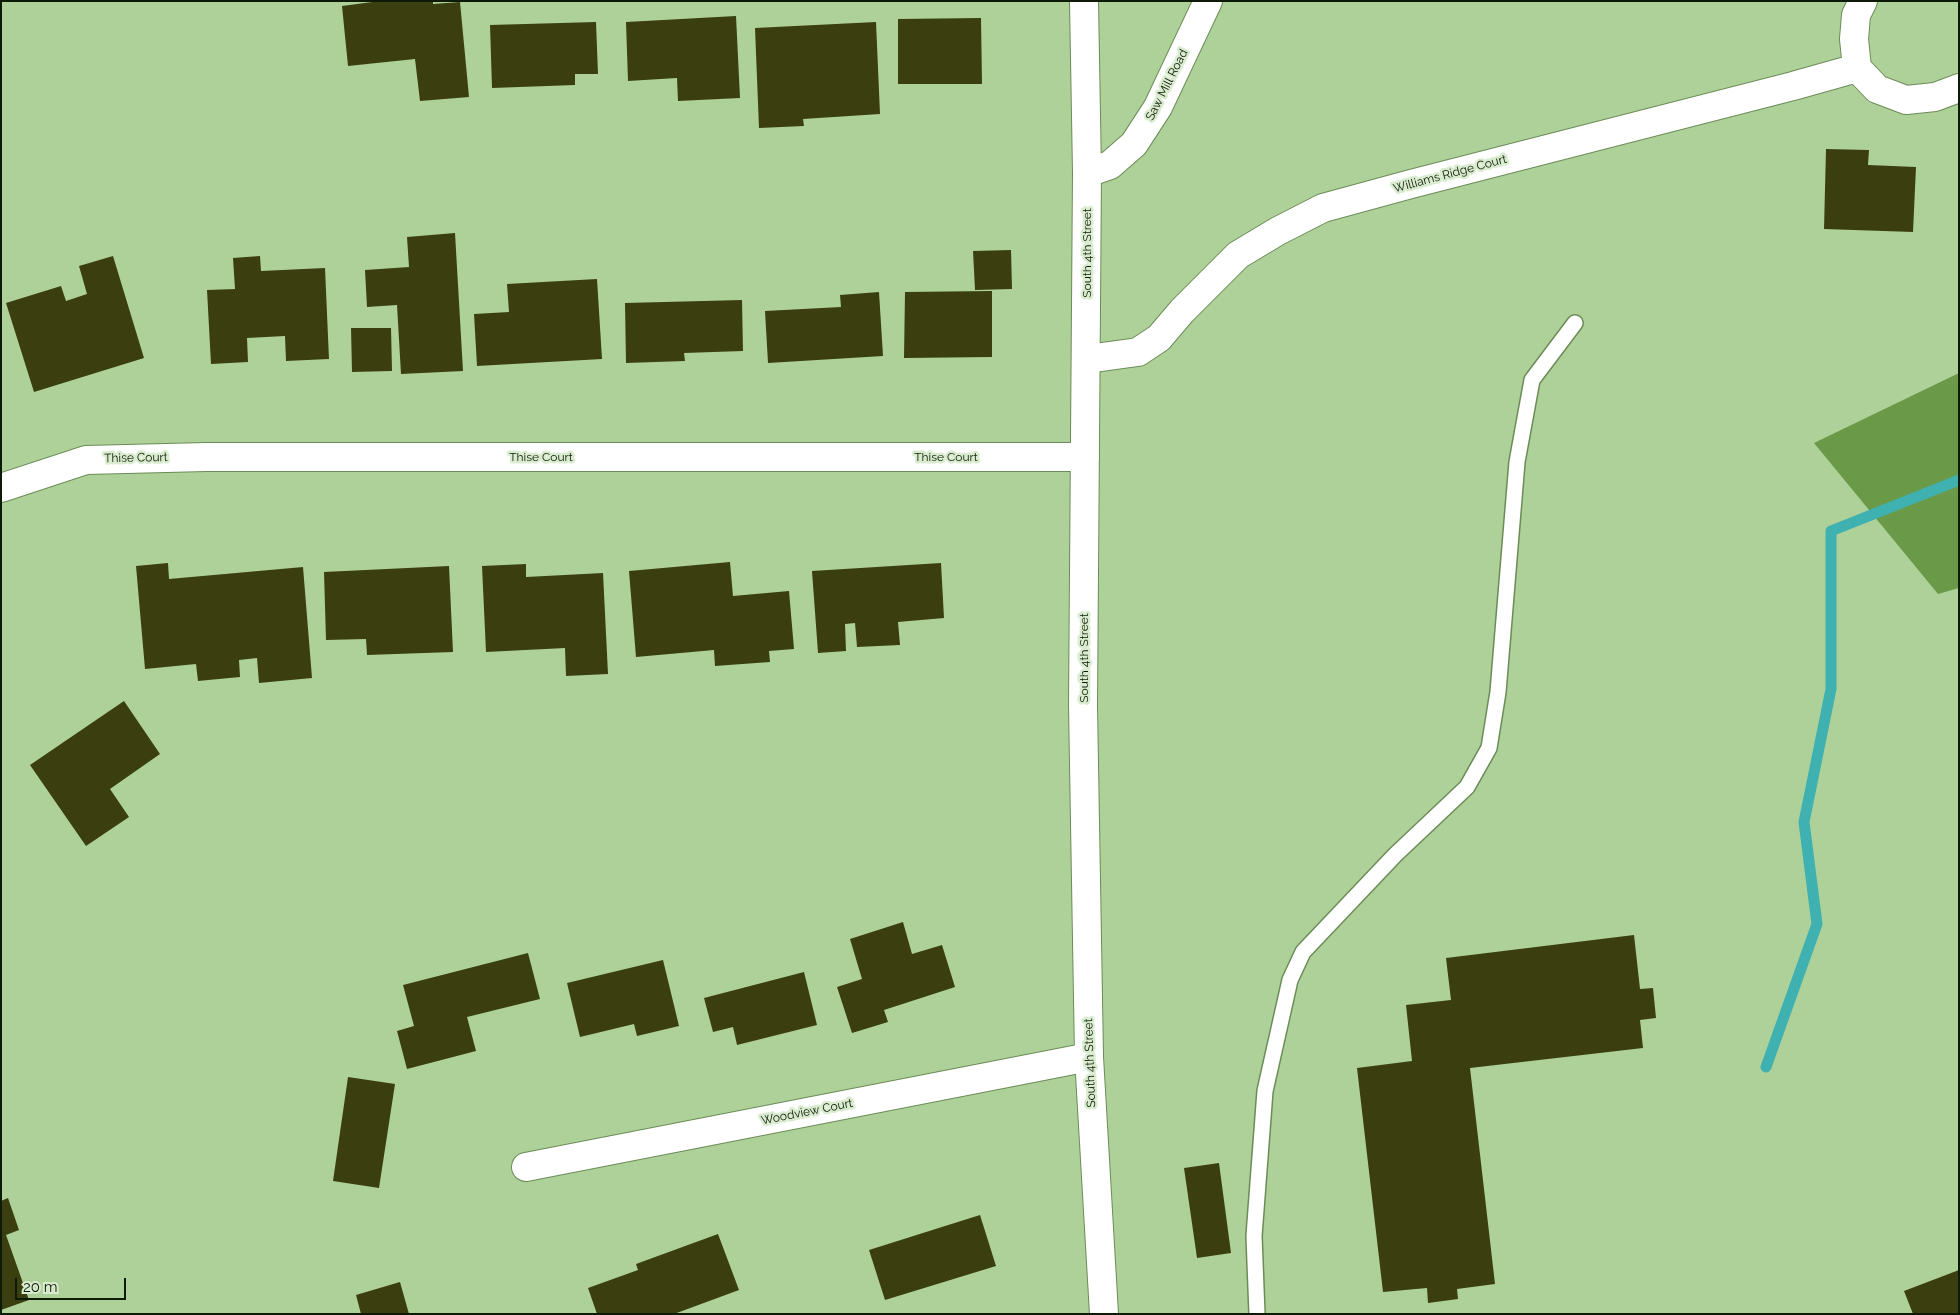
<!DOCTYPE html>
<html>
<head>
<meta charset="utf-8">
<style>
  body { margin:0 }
  #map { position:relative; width:1960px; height:1315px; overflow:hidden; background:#aed199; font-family:Raleway,sans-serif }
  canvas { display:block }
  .frame { position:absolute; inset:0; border:2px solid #0d1a05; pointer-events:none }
  .scale { position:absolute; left:15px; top:1278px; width:111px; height:22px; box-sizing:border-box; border:2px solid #0d1a05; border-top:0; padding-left:6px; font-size:15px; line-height:18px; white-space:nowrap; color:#0d1a05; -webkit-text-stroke:4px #daeccf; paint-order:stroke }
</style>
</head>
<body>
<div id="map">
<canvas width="1960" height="1315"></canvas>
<div class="frame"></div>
<div class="scale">20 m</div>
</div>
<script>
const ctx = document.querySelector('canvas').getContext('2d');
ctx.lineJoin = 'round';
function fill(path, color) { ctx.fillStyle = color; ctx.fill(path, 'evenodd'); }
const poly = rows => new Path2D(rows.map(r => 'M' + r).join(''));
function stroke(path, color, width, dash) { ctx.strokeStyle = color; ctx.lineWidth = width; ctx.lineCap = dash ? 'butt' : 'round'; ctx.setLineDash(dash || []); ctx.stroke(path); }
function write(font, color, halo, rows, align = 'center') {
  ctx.font = font + ' Raleway,sans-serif'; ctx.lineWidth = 5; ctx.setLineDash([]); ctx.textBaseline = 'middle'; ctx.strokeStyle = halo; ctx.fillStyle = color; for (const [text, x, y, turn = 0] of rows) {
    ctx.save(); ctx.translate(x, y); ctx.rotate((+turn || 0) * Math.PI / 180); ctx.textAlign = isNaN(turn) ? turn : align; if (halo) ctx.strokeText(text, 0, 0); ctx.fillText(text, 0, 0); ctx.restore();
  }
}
fill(poly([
  [1959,373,1959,588,1938,594,1814,443]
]), '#6a9a47');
stroke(poly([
  [1766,1067,1817,924,1804,822,1831,689,1831,531,1959,480]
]), '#3fb1b0', 11);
fill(poly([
  [380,1,433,1,433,4,460,2,469,97,420,101,415,59,348,66,342,6],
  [736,16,740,98,678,101,677,78,628,81,626,22],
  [981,18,982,84,898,84,898,19],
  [596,22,598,74,575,74,575,85,492,88,490,25],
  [876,22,880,114,803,119,804,126,759,128,755,28],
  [1826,149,1869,150,1868,165,1916,167,1913,232,1824,229],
  [455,233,463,371,401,374,397,305,367,307,365,270,409,267,407,237],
  [1011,250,1012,289,975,290,973,251],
  [113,256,144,358,34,392,6,303,61,286,66,301,87,294,79,266],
  [260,256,261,271,325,268,329,359,286,361,285,336,247,338,248,362,211,364,207,290,235,289,233,258],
  [597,279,602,359,477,366,474,314,509,312,507,284],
  [992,291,992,357,904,358,905,292],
  [879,292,883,356,768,363,765,311,841,307,840,295],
  [742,300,743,351,684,353,685,361,626,363,625,303],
  [351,328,391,328,392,371,352,372],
  [730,562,733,596,789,591,794,649,769,651,770,662,715,666,714,650,636,657,629,571],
  [168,563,169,579,303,567,312,678,259,683,257,658,239,660,240,677,198,681,196,664,145,669,136,566],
  [941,563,944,618,898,622,900,645,857,647,855,623,845,624,846,651,818,653,812,571],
  [526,564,526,577,603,573,608,674,566,676,565,648,486,652,482,566],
  [449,566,453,652,367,655,366,639,326,640,324,572],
  [124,701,160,754,110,789,129,817,86,846,30,765],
  [903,922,912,954,942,945,955,987,884,1010,888,1022,852,1033,837,987,862,979,850,939],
  [1634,935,1640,989,1653,988,1656,1018,1640,1020,1643,1048,1470,1068,1495,1284,1457,1289,1458,1299,1428,1303,1427,1288,1383,1292,1357,1068,1412,1061,1406,1005,1451,1000,1446,958],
  [528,953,540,999,467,1017,476,1051,407,1069,397,1031,414,1026,403,985],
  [663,960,679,1026,637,1036,634,1024,580,1037,567,983],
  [804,972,817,1025,737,1045,733,1027,713,1032,704,998],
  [348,1077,395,1084,379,1188,333,1181],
  [1219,1163,1231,1253,1197,1258,1184,1168],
  [8,1198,19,1230,6,1235,29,1300,1,1310,1,1201],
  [980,1215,996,1266,885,1300,869,1250],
  [718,1234,739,1290,674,1314,597,1314,588,1288,638,1270,636,1264],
  [1959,1270,1959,1314,1913,1314,1904,1291],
  [400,1282,409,1314,361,1314,356,1295]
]), '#3b3f0f');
const lane = poly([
  [1257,1314,1254,1236,1265,1091,1290,980,1303,952,1395,855,1467,787,1489,748,1498,692,1517,462,1532,380,1575,323]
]);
const street = poly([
  [1863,1,1856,15,1854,39,1857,68,1877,89,1906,100,1935,97,1959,88],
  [1087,173,1110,165,1134,144,1158,107,1208,1],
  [1087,359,1138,352,1159,338,1182,311,1238,255,1278,231,1323,208,1411,184,1793,86,1857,68],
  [1,488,86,460,206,457,1085,457],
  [526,1167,1089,1057]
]);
const secondary = poly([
  [1084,1,1087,173,1083,705,1089,1057,1104,1314]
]);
stroke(lane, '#6c8c57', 18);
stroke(street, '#6c8c57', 30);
stroke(secondary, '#6c8c57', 30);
stroke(lane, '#fff', 15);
stroke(street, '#fff', 28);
stroke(secondary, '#fff', 28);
write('12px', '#0d1a05', '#daeccf', [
  ["Saw Mill Road",1167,85,-63],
  ["Williams Ridge Court",1450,174,-15],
  ["South 4th Street",1087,253,-90],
  ["Thise Court",541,457],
  ["Thise Court",946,457],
  ["Thise Court",136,458,-1],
  ["South 4th Street",1084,658,-90],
  ["South 4th Street",1090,1063,-92],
  ["Woodview Court",807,1112,-11]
]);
</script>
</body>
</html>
